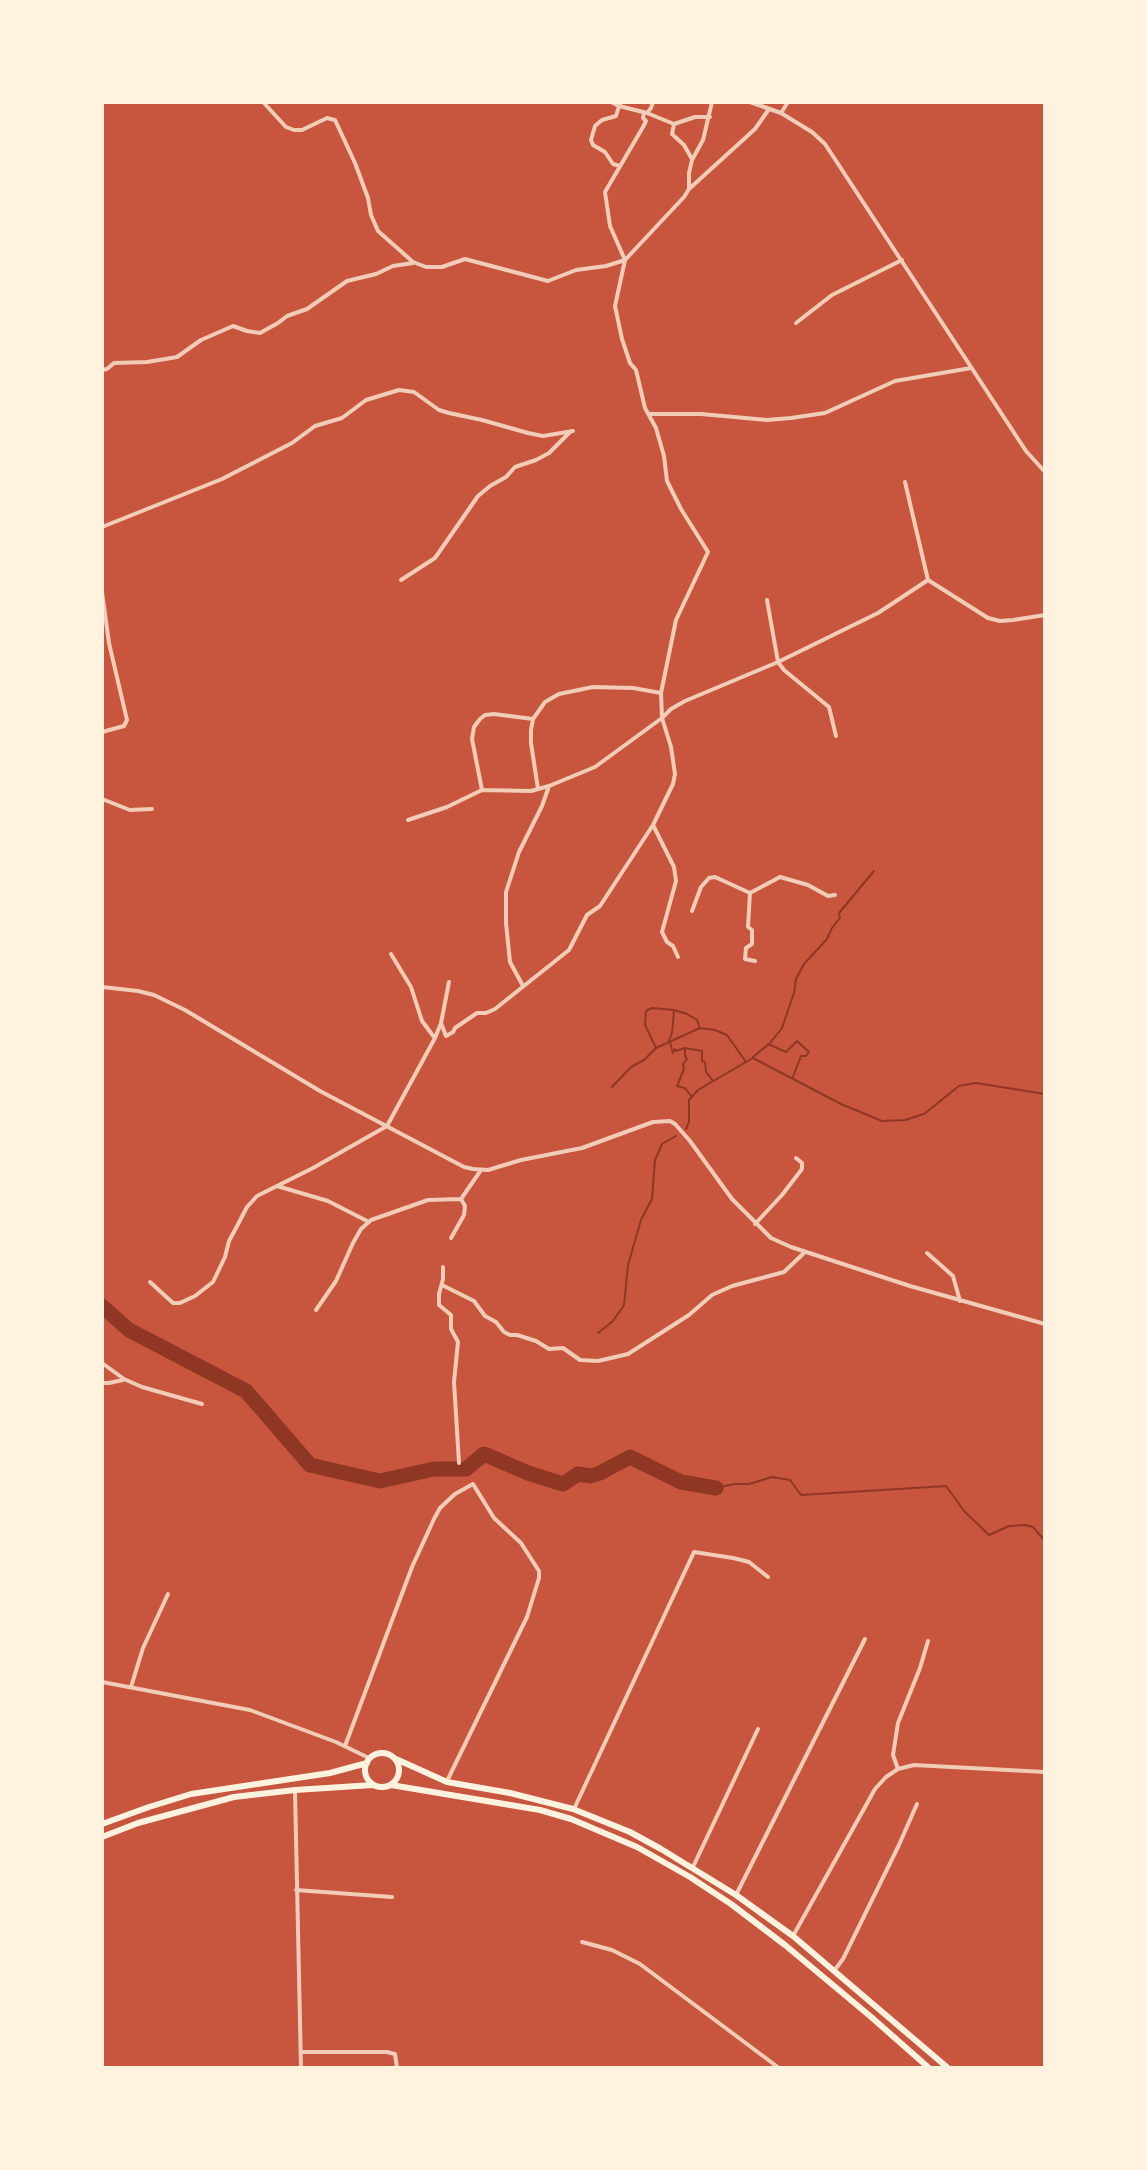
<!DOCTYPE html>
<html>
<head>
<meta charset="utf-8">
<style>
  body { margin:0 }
  #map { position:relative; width:1147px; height:2170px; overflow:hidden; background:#c8553d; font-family:Roboto,sans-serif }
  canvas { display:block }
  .frame { position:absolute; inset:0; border:104px solid #fff3e0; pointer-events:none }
</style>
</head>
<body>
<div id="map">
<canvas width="1147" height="2170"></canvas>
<div class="frame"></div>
</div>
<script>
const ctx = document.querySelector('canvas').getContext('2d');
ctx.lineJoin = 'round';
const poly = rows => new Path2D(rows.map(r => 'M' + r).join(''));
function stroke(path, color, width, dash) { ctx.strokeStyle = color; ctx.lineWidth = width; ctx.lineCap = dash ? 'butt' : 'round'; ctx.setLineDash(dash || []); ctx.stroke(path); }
stroke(poly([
  [670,1042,673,1053,675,1049,676,1051,685,1048,702,1051,702,1061,705,1062,706,1072,713,1081],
  [668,1043,672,1033,674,1011],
  [768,1044,786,1052,797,1041,809,1052,806,1056,801,1056,793,1077],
  [656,1048,645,1025,646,1011,652,1008,674,1010,687,1014,697,1020,700,1028],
  [685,1049,685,1056,687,1059,683,1064,684,1069,677,1086,685,1088,692,1097],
  [753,1057,770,1043,782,1028,794,993,796,979,804,964,827,939,832,928,840,918,839,913,874,871],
  [612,1087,631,1067,644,1060,656,1048,700,1028,715,1030,727,1035,746,1062,753,1058,841,1104,882,1121,905,1120,924,1114,959,1086,976,1083,1045,1094],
  [686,1129,689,1122,689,1100,698,1090,746,1062],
  [598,1333,613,1321,624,1305,628,1265,641,1220,652,1199,655,1160,662,1144,676,1136],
  [716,1488,734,1484,749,1484,772,1477,790,1480,801,1495,946,1486,965,1512,989,1535,1009,1526,1025,1525,1033,1527,1045,1541]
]), '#8f3625', 2);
stroke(poly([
  [102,1306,129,1330,246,1391,310,1465,380,1481,434,1469,466,1469,484,1454,528,1473,563,1484,578,1474,591,1476,600,1473,630,1457,681,1482,716,1488]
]), '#8f3625', 15);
stroke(poly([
  [263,102,286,127,294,130,302,130,327,118,335,120,355,163,368,198,371,215,378,231,413,262,426,267,442,267,465,259,548,281,576,270,606,266,625,260,684,197,689,189,755,129,769,109],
  [611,102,619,106,621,102],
  [750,102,781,113,812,132,825,144,1026,451,1045,472],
  [647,113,674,124,695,117,710,117],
  [781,113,788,102],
  [674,124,672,134,684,145,692,159],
  [620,166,613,164,605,152,593,145,591,140,595,126,602,120,616,116,619,106,647,113,651,108,653,102],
  [689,189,689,173,692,160,703,140,712,102],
  [796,323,832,295,902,260],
  [102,370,107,369,114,363,147,362,177,357,201,340,233,326,247,331,260,333,278,323,287,316,307,309,347,281,376,274,393,266,413,263],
  [650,414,701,414,767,420,791,418,825,413,895,381,971,368],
  [905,482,928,580],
  [102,527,222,479,292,443,315,426,342,418,366,400,399,390,414,392,439,410,449,413,482,420,528,433,543,436,573,431],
  [401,580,435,558,478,496,490,486,506,477,515,467,536,460,549,453,571,431],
  [102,592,109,643,127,720,124,726,102,732],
  [767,600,778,662,784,670,829,707,836,736],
  [538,789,531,743,531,730,533,719,545,702,559,694,593,687,633,688,661,693],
  [482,790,472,739,474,727,480,719,485,715,494,714,533,719],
  [102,799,130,810,152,809],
  [408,820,447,807,482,790,531,791,549,786,595,767,662,718,671,709,685,701,778,662,878,613,928,580,988,618,1000,621,1013,620,1045,615],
  [653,825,674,867,676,881,662,932,667,942,673,946,678,957],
  [750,893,748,927,752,930,752,944,746,948,745,959,755,961],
  [692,911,701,887,709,878,715,877,750,893,780,877,808,885,828,896,835,895],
  [391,954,411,987,422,1021,434,1037],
  [523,986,510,962,506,923,506,892,519,852,542,806,549,786],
  [102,987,138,991,154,995,185,1010,320,1091,464,1167,473,1169,488,1170,521,1160,582,1148,653,1122,670,1121,675,1124,690,1141,732,1199,771,1238,791,1247,910,1286,1045,1324],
  [441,1023,446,1036,453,1032,455,1028,477,1013,486,1013,495,1009,569,950,587,915,600,906,653,825,673,784,675,774,671,747,662,718,661,693,676,620,708,552,681,509,667,481,664,456,656,428,645,408,636,370,630,363,622,339,615,306,625,260,610,226,605,192,643,127,646,121,643,118,644,112],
  [277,1186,328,1201,369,1222],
  [461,1199,481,1170],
  [755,1224,782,1195,802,1169,802,1163,796,1158],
  [451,1238,464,1215,465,1206,461,1199],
  [927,1253,953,1276,960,1301],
  [443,1267,443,1279,439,1294,439,1305,451,1315,451,1329,458,1342,454,1382,459,1463],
  [150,1282,173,1303,180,1303,195,1296,213,1282,225,1257,229,1241,236,1228,247,1207,257,1196,313,1168,387,1126,435,1038,441,1023,449,982],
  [442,1285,474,1301,485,1316,496,1322,504,1332,510,1335,517,1335,536,1341,549,1349,563,1348,580,1360,598,1361,628,1354,689,1315,712,1295,732,1286,784,1272,805,1252],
  [316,1310,336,1281,353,1243,361,1229,371,1220,428,1200,461,1199],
  [102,1363,124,1379,142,1387,202,1404],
  [102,1383,109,1383,123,1380],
  [102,1682,250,1710,336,1742,369,1758],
  [131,1687,143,1648,168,1594],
  [345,1746,412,1567,434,1519,440,1508,455,1494,473,1484,494,1518,521,1543,539,1571,539,1578,527,1617,447,1781],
  [898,1769,893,1755,898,1723,920,1668,928,1641],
  [295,1791,301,2068],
  [574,1809,694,1552,733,1558,749,1562,768,1577],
  [693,1867,758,1729],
  [296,1890,392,1897],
  [736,1895,865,1639],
  [793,1936,865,1807,875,1789,886,1777,898,1769,914,1765,1045,1772],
  [582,1942,612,1950,640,1964,779,2068],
  [834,1971,843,1959,898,1847,917,1804],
  [301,2052,387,2052,395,2054,397,2068]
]), '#f1ccb7', 4);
stroke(poly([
  '365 1770a17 17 0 1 1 34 0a17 17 0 1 1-34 0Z',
  [396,1759,447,1782,510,1793,573,1809,630,1832,661,1849,736,1895,793,1936,948,2068],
  [391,1785,540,1810,571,1819,637,1847,690,1877,731,1904,785,1945,870,2016,929,2068],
  [102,1824,149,1807,191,1794,330,1773,367,1763],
  [102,1837,138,1823,234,1797,295,1790,373,1785]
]), '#fff3e0', 6);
</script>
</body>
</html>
